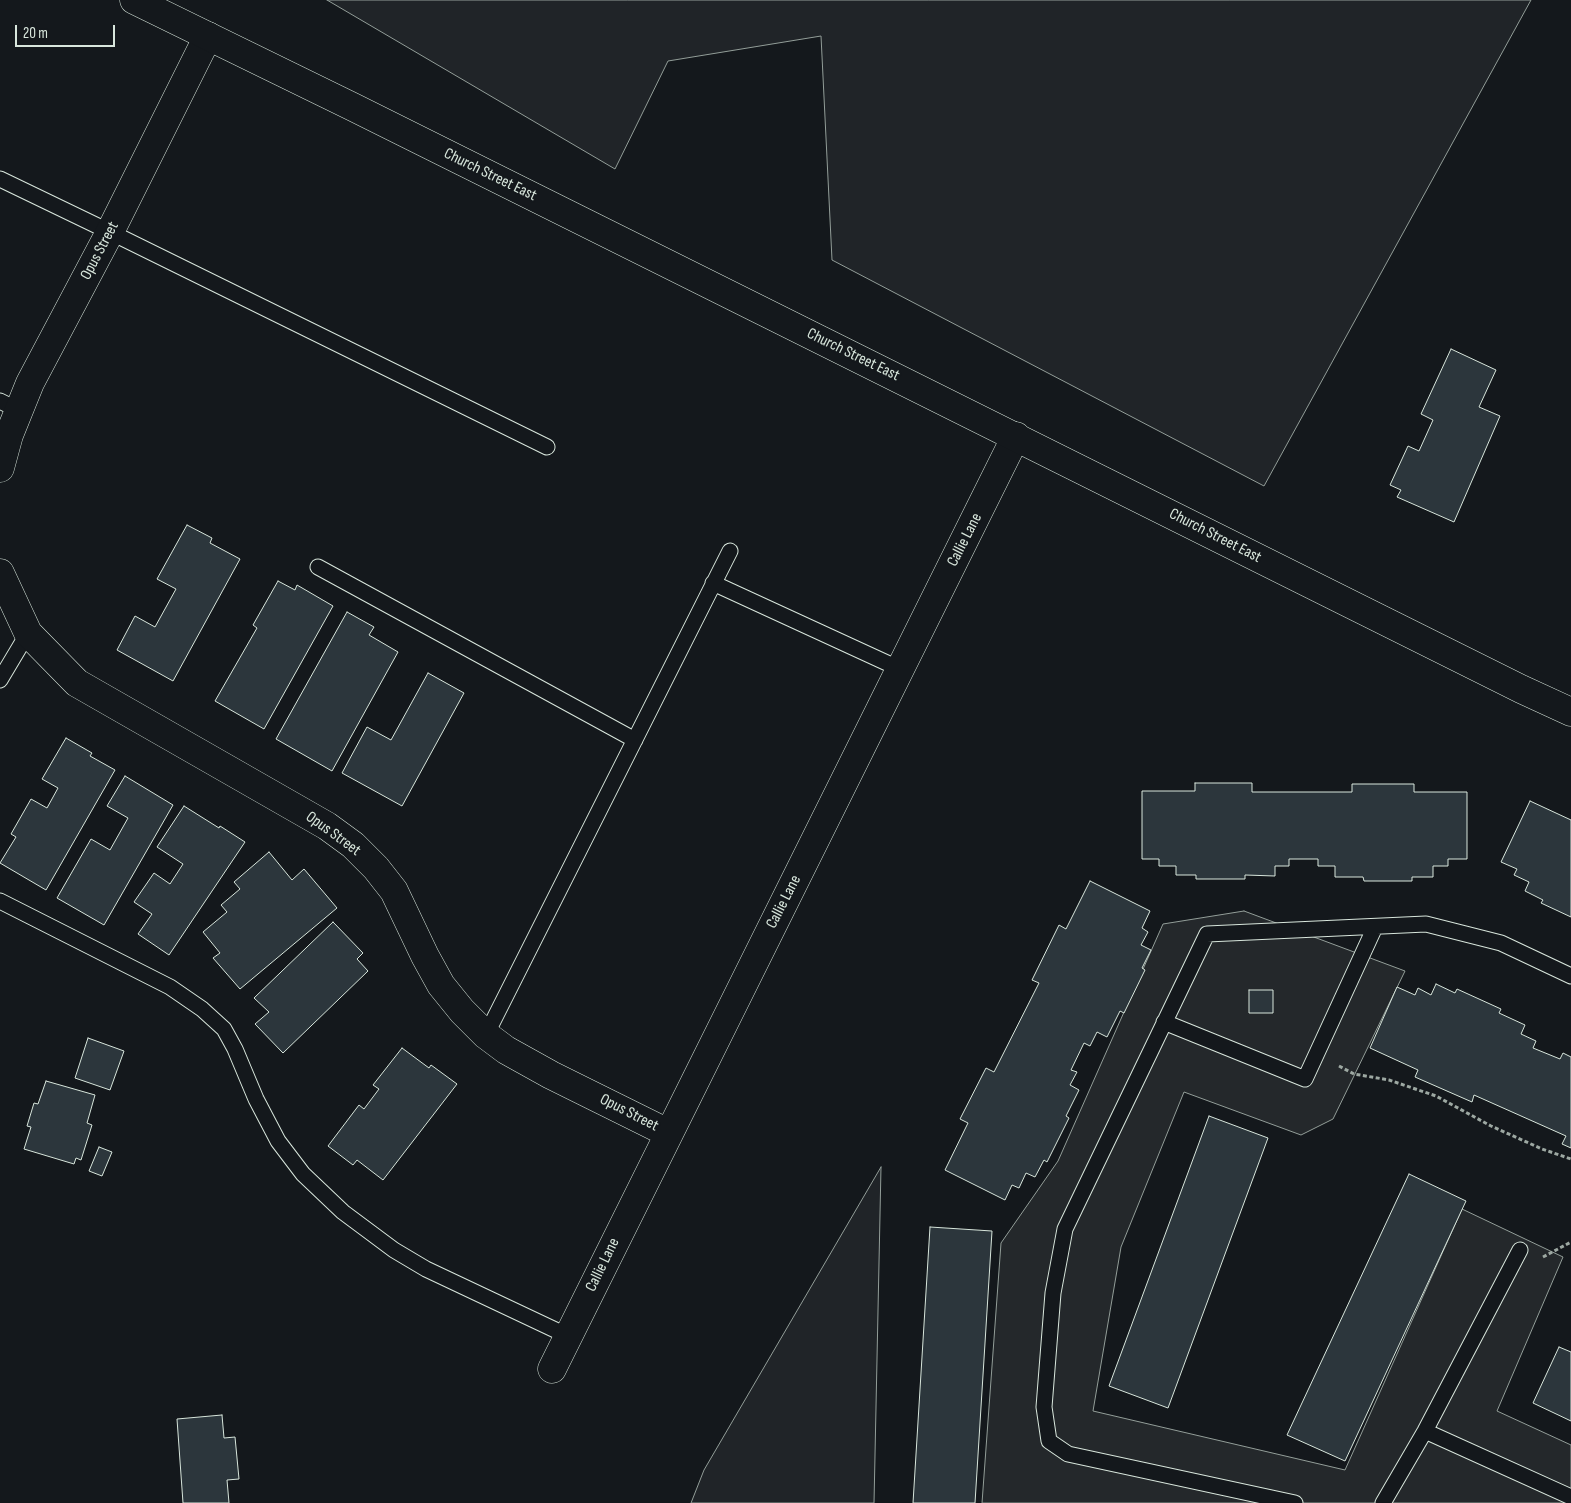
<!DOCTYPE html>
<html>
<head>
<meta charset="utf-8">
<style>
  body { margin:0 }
  #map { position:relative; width:1571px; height:1503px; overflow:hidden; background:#14181c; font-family:"Sofia Sans Condensed",sans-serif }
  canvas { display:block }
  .scale { position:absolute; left:15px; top:25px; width:100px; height:22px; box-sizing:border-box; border:2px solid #d8e6dc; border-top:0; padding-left:6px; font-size:15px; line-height:18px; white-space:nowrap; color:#d8e6dc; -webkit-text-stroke:4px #14181c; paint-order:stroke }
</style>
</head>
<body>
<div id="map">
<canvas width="1571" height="1503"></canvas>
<div class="scale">20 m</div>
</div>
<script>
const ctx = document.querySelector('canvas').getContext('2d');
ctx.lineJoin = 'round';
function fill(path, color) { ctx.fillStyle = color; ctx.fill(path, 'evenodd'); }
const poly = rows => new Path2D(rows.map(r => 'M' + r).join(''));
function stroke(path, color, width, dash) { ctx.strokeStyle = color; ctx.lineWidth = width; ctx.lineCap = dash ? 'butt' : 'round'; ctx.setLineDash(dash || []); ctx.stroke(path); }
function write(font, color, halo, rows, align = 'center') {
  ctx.font = font + ' "Sofia Sans Condensed",sans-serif'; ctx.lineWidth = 4; ctx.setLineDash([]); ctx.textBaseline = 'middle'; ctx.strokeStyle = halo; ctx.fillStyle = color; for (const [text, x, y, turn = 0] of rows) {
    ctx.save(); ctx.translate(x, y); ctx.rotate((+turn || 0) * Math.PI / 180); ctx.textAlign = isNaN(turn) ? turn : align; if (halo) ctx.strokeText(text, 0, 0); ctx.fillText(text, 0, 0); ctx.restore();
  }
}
const green = poly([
  [327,0,1531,0,1264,486,832,260,821,36,668,61,615,169,327,0],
  [881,1167,874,1503,691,1503,704,1470,881,1167]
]);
fill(green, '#202428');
stroke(green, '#939e99', 1);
const parking = poly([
  [1244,911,1405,971,1333,1119,1301,1135,1184,1092,1121,1247,1093,1411,1345,1470,1462,1209,1563,1257,1497,1411,1571,1445,1571,1503,982,1503,1001,1243,1058,1161,1163,924,1244,911]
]);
fill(parking, '#24282b');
stroke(parking, '#939e99', 1);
const building = poly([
  [1451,349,1496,370,1479,407,1500,416,1454,522,1397,497,1401,490,1390,485,1408,446,1419,451,1433,420,1421,414,1451,349],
  [187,525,212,538,210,543,240,559,173,681,117,650,135,616,155,627,176,589,157,579,187,525],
  [278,581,295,590,297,585,333,606,264,729,215,701,257,628,253,625,278,581],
  [347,612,374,627,369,635,398,652,332,771,276,739,347,612],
  [428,673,464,693,402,806,342,773,367,727,391,740,428,673],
  [66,738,92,753,90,756,115,770,46,890,0,863,16,837,11,834,31,799,47,808,58,788,42,779,66,738],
  [125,776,173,805,104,925,57,898,91,839,110,850,128,818,107,806,125,776],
  [1195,783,1252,783,1252,792,1352,792,1352,784,1414,784,1414,792,1467,792,1467,859,1448,859,1448,866,1433,866,1433,877,1412,877,1412,881,1364,881,1363,877,1335,877,1335,866,1318,866,1318,859,1289,859,1289,866,1275,866,1275,876,1245,875,1245,879,1196,879,1196,875,1176,875,1176,866,1159,866,1159,859,1142,859,1142,791,1195,791,1195,783],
  [1530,801,1571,820,1571,917,1541,903,1543,900,1525,891,1529,882,1514,875,1517,869,1501,862,1530,801],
  [184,806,219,828,220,826,245,842,169,955,138,934,152,914,134,902,154,873,170,884,183,864,157,847,184,806],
  [269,852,292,880,304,869,337,908,240,989,213,958,220,953,203,932,227,912,221,905,240,889,234,882,269,852],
  [1090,881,1150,911,1142,928,1148,932,1141,945,1151,950,1142,968,1145,970,1124,1013,1120,1011,1107,1037,1097,1032,1090,1046,1084,1043,1071,1070,1077,1072,1070,1085,1079,1090,1066,1116,1069,1118,1047,1162,1044,1160,1035,1177,1026,1173,1019,1188,1012,1185,1005,1200,945,1170,968,1123,960,1119,986,1068,994,1072,1039,983,1032,980,1059,925,1066,929,1090,881],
  [333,922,363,953,357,959,368,971,283,1053,255,1024,269,1012,254,998,333,922],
  [1436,984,1455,993,1457,989,1501,1009,1499,1013,1525,1025,1521,1034,1536,1041,1533,1048,1560,1059,1563,1053,1571,1057,1571,1148,1562,1144,1566,1136,1474,1095,1472,1102,1415,1077,1418,1070,1370,1048,1397,987,1415,995,1418,988,1431,995,1436,984],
  [1249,990,1273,990,1273,1013,1249,1013,1249,990],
  [88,1038,124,1051,110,1090,75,1078,88,1038],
  [402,1048,429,1068,431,1065,457,1084,383,1180,357,1160,353,1165,328,1146,359,1105,364,1109,379,1089,373,1085,402,1048],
  [46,1081,95,1095,87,1123,92,1125,81,1160,76,1158,74,1164,24,1149,31,1127,27,1126,34,1103,38,1104,46,1081],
  [1209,1116,1268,1138,1168,1408,1109,1386,1209,1116],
  [99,1147,112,1152,102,1176,89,1171,99,1147],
  [1409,1174,1466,1201,1345,1461,1287,1435,1409,1174],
  [930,1227,992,1231,975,1503,913,1503,930,1227],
  [1559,1347,1571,1352,1571,1421,1533,1403,1559,1347],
  [222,1415,224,1438,235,1437,239,1479,227,1480,229,1503,183,1503,177,1419,222,1415]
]);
fill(building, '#2c363c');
stroke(building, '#d8e6dc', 1);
const service = poly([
  [0,179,110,232,547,447],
  [0,401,18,410],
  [318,567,635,740],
  [713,583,900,669],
  [0,680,28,633],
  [0,901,170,987,202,1009,224,1029,235,1049,256,1099,278,1141,303,1174,343,1212,394,1250,426,1269,568,1336],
  [1164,1022,1305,1079,1375,927],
  [486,1035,730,551],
  [1425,1431,1571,1497],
  [1295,1503,1068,1454,1049,1441,1044,1407,1053,1293,1065,1229,1207,934,1426,924,1501,943,1571,976],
  [1383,1503,1425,1431,1520,1250]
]);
const minor = poly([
  [0,468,9,435,30,383,110,232,208,36],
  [0,573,28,633,77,683,327,826,353,845,376,868,394,891,425,956,441,985,462,1011,486,1035,506,1050,551,1075,668,1133],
  [552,1369,1016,436]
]);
const secondary = poly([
  [134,0,353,107,1521,689,1571,712]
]);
stroke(service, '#d8e6dc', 17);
stroke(minor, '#d8e6dc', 29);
stroke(secondary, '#d8e6dc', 29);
stroke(poly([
  [1339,1066,1354,1074,1389,1080,1436,1096,1491,1126,1542,1149,1571,1159],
  [1543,1257,1571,1242]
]), '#9da8a2', 3, [4, 2.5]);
stroke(service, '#14181c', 15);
stroke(minor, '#14181c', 28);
stroke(secondary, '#14181c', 28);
write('16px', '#d8e6dc', '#14181c', [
  ["Church Street East",490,175,26],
  ["Opus Street",100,251,-62],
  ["Church Street East",853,355,26],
  ["Church Street East",1215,536,27],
  ["Callie Lane",965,540,-63],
  ["Opus Street",333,834,36],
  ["Callie Lane",784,902,-63],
  ["Opus Street",629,1113,27],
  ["Callie Lane",603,1265,-64]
]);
</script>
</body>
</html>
